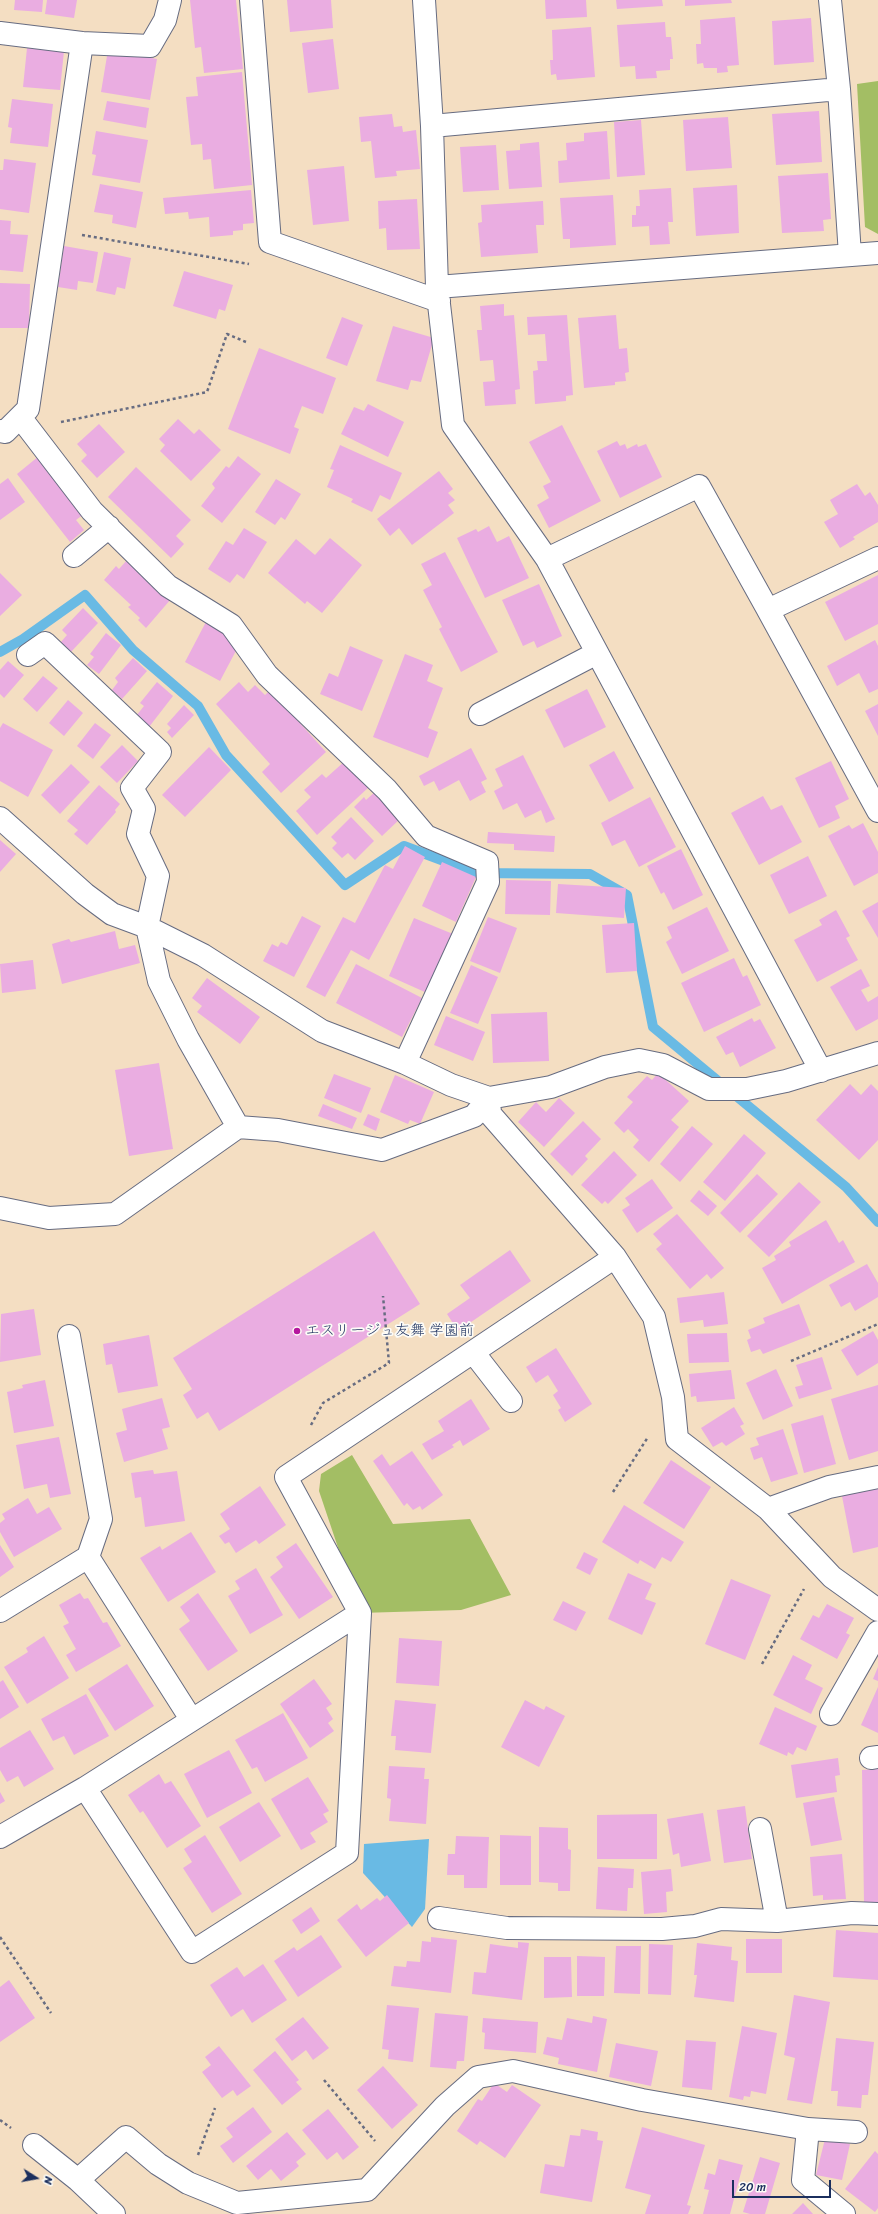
<!DOCTYPE html>
<html>
<head>
<meta charset="utf-8">
<style>
  body { margin:0 }
  #map { position:relative; width:878px; height:2214px; overflow:hidden; background:#f4dec2; font-family:Sriracha,sans-serif }
  canvas { display:block }
  .north { position:absolute; left:16px; top:2158px; width:40px; height:40px; -webkit-text-stroke:3px #fdfcf7; paint-order:stroke; rotate:101deg; font-size:11px; font-weight:700; line-height:16px; text-align:center; color:#1b2f5e }
  .north::after { content:''; display:block; margin:auto; width:14px; height:18px; background:#1b2f5e; clip-path:polygon(50% 0,100% 100%,50% 72%,0 100%) }
  .scale { position:absolute; left:732px; top:2180px; width:99px; height:18px; box-sizing:border-box; border:2px solid #1b2f5e; border-top:0; padding-left:5px; font-size:12px; line-height:14px; white-space:nowrap; color:#1b2f5e; -webkit-text-stroke:3px #fdfcf7; paint-order:stroke }
</style>
</head>
<body>
<div id="map">
<canvas width="878" height="2214"></canvas>
<div class="north">N</div>
<div class="scale">20 m</div>
</div>
<script>
const ctx = document.querySelector('canvas').getContext('2d');
ctx.lineJoin = 'round';
function fill(path, color) { ctx.fillStyle = color; ctx.fill(path, 'evenodd'); }
const poly = rows => new Path2D(rows.map(r => 'M' + r).join(''));
function stroke(path, color, width, dash) { ctx.strokeStyle = color; ctx.lineWidth = width; ctx.lineCap = dash ? 'butt' : 'round'; ctx.setLineDash(dash || []); ctx.stroke(path); }
function write(font, color, halo, rows, align = 'center') {
  ctx.font = font + ' Sriracha,"Klee One",sans-serif'; ctx.lineWidth = 3.5; ctx.setLineDash([]); ctx.textBaseline = 'middle'; ctx.strokeStyle = halo; ctx.fillStyle = color; for (const [text, x, y, turn = 0] of rows) {
    ctx.save(); ctx.translate(x, y); ctx.rotate((+turn || 0) * Math.PI / 180); ctx.textAlign = isNaN(turn) ? turn : align; if (halo) ctx.strokeText(text, 0, 0); ctx.fillText(text, 0, 0); ctx.restore();
  }
}
fill(poly([
  [878,81,878,234,865,227,857,84],
  [352,1455,393,1524,470,1519,511,1595,461,1610,360,1613,319,1491,321,1474]
]), '#a3be64');
fill(poly([
  [429,1839,425,1909,412,1927,363,1873,364,1844]
]), '#69bae4');
stroke(poly([
  [0,652,23,639,85,595,133,650,198,706,226,755,345,885,404,846,476,873,590,874,627,895,653,1027,846,1187,878,1222]
]), '#69bae4', 10);
fill(poly([
  [15,0,43,0,42,12,14,10],
  [47,0,77,0,74,18,45,14],
  [190,0,236,0,243,69,204,73,201,47,195,48],
  [287,0,331,0,333,28,290,32],
  [545,0,586,0,587,17,546,19],
  [616,0,662,0,663,6,617,9],
  [685,0,731,0,732,3,685,6],
  [735,17,739,65,727,66,728,72,717,73,717,68,704,68,703,63,697,64,696,44,701,44,700,20],
  [811,18,814,62,774,65,772,21],
  [665,22,666,37,671,37,673,59,670,59,670,70,656,71,657,78,636,79,635,66,620,67,617,25],
  [591,27,595,77,557,80,556,74,551,75,550,60,553,60,552,30],
  [333,39,339,89,308,93,302,43],
  [27,48,64,51,60,90,23,87],
  [108,50,157,59,150,100,101,92],
  [242,72,252,185,214,189,211,159,203,160,202,144,191,145,186,97,198,96,196,77],
  [12,99,53,104,48,147,10,143,12,128,8,127],
  [107,101,149,108,146,128,103,120],
  [819,111,822,162,776,165,772,114],
  [392,114,394,127,402,126,403,132,416,130,420,169,396,171,397,176,375,178,371,141,361,142,359,117],
  [728,117,732,168,686,171,683,120],
  [641,120,645,175,617,177,614,122],
  [96,131,148,140,140,183,92,175,96,155,92,154],
  [607,131,610,179,559,183,558,161,567,160,566,143,584,141,584,133],
  [539,142,542,187,509,189,506,151,520,150,520,144],
  [496,145,499,190,463,192,460,147],
  [4,159,36,163,29,213,0,209,0,170,3,170],
  [344,166,349,221,313,225,307,170],
  [828,173,831,219,823,220,824,231,782,233,778,176],
  [100,184,143,192,136,228,112,223,113,215,94,212],
  [737,185,739,233,696,236,693,188],
  [671,188,673,222,668,222,670,244,650,245,649,226,632,227,632,215,636,215,636,206,640,206,639,190],
  [251,190,254,223,243,224,243,230,233,231,233,235,210,237,209,217,189,219,188,212,165,214,163,198],
  [613,195,616,245,570,248,570,239,563,239,560,198],
  [417,199,420,249,387,250,386,228,379,229,378,201],
  [543,201,544,225,536,225,538,253,481,257,478,223,482,222,481,205],
  [0,220,11,221,10,234,28,235,23,272,0,270],
  [64,246,98,252,93,283,78,281,77,290,58,287],
  [104,252,131,258,125,289,117,287,115,295,96,291],
  [184,271,233,285,225,311,219,309,216,319,173,306],
  [0,283,30,284,29,328,0,328],
  [504,304,504,316,514,315,520,389,515,390,516,404,485,406,483,382,495,381,493,360,480,361,477,330,482,330,480,306],
  [567,315,573,395,566,396,566,401,535,404,533,371,538,370,537,361,547,361,545,334,528,335,527,317],
  [616,315,619,349,627,348,629,372,625,373,626,381,615,382,615,385,584,388,578,318],
  [342,317,363,325,347,366,326,358],
  [393,326,434,338,421,382,411,380,408,390,376,381],
  [259,348,336,378,323,414,302,406,294,427,299,429,290,454,228,429],
  [368,404,404,422,388,457,341,434,354,407,364,411],
  [178,419,194,434,199,429,221,450,191,481,160,451,165,445,159,439],
  [99,424,125,452,97,478,81,461,87,455,77,444],
  [562,425,601,501,549,528,537,505,549,498,543,486,551,482,529,442],
  [617,441,620,446,625,444,627,449,637,444,638,447,646,444,662,477,620,498,597,451],
  [340,445,402,473,390,500,380,495,372,512,351,502,353,499,327,487,334,470,330,469],
  [39,456,84,514,76,520,84,530,70,542,17,474],
  [238,456,261,474,222,523,201,506,215,488,212,484,226,466,229,468],
  [136,467,191,520,176,536,184,544,171,558,108,497],
  [439,471,453,489,448,493,455,500,448,505,454,513,412,545,399,528,390,536,377,519],
  [8,478,25,502,0,520,0,484],
  [276,479,301,494,285,520,281,517,275,525,255,512],
  [857,484,865,496,870,492,878,505,878,522,853,537,855,539,840,548,824,522,838,514,830,500],
  [489,526,497,542,509,536,529,578,485,598,457,538,476,529,478,532],
  [244,528,267,542,244,579,237,574,230,583,208,569,226,541,233,545],
  [330,538,362,565,322,613,307,601,305,604,268,573,296,539,315,555],
  [445,552,498,652,461,672,439,629,442,627,423,590,432,585,421,564],
  [127,560,171,599,146,628,138,620,140,618,128,607,131,605,104,580,116,566,119,569],
  [0,573,22,595,0,616],
  [878,575,878,624,845,641,825,602],
  [539,584,562,636,537,648,534,641,523,646,502,600],
  [83,608,98,623,70,653,60,643,67,635,62,630],
  [208,618,239,645,220,681,185,662],
  [106,633,121,645,99,674,87,665,94,657,90,654],
  [875,640,878,646,878,689,869,693,859,673,837,686,827,666],
  [350,646,383,660,362,711,320,694,329,673,338,677],
  [405,654,433,665,427,681,443,688,428,728,438,732,428,758,373,737],
  [133,658,147,671,122,699,112,690,118,682,115,678],
  [8,661,24,675,4,698,0,694,0,670],
  [43,676,58,688,37,712,23,699],
  [157,682,173,696,149,727,136,716,144,706,140,703],
  [239,682,248,692,255,685,265,695,270,690,326,752,281,793,262,772,270,764,216,704],
  [587,689,606,727,564,748,545,710],
  [68,700,83,713,64,736,49,723],
  [878,704,878,736,865,711],
  [184,705,194,715,172,738,167,732,171,728,167,724],
  [3,723,53,750,28,797,0,781,0,728],
  [95,723,111,735,93,759,77,746],
  [122,745,138,761,117,783,100,767],
  [209,747,231,770,185,817,162,795],
  [471,748,487,779,481,782,486,792,470,801,459,780,439,791,434,781,424,786,419,776],
  [614,751,634,788,609,802,589,765],
  [523,755,555,819,546,823,541,810,525,818,517,803,503,810,494,791,503,786,495,769],
  [345,761,369,787,317,835,296,811,311,797,304,790,322,774,326,778],
  [831,761,849,799,835,806,840,818,819,828,795,778],
  [71,764,90,782,60,814,41,795],
  [99,785,120,804,115,810,116,812,87,845,74,834,78,830,67,821],
  [376,791,401,818,382,836,354,807,364,797,366,800],
  [763,796,771,810,782,805,802,842,759,865,731,813],
  [650,797,676,847,639,867,625,840,612,846,601,823],
  [351,817,374,841,355,860,348,853,342,858,332,848,337,843,331,837],
  [863,823,878,852,878,873,854,886,828,836,849,825,852,829],
  [488,832,555,836,554,852,514,850,514,844,487,843],
  [0,840,16,854,0,872],
  [405,846,425,857,369,960,351,950,325,997,306,987,343,917,355,923,385,865,393,869],
  [681,849,703,895,673,910,664,892,661,894,647,866],
  [808,856,827,896,789,914,770,875],
  [442,862,476,877,456,922,422,906],
  [506,880,551,881,550,915,505,914],
  [558,884,626,888,624,918,556,913],
  [878,902,878,938,862,911],
  [707,907,729,951,682,974,666,942,672,938,667,927],
  [836,910,850,936,846,938,858,960,817,982,794,940,822,925,819,920],
  [302,916,321,926,294,977,263,961,272,944,278,947,281,942,287,945],
  [488,917,517,928,500,973,470,961],
  [414,918,453,934,427,993,389,976],
  [634,923,637,971,606,973,602,925],
  [115,931,119,949,135,945,140,963,62,984,52,944,69,939,71,942],
  [734,958,743,977,747,975,761,1005,704,1032,681,983],
  [33,960,36,989,2,993,0,964],
  [356,964,422,998,402,1037,336,1003],
  [471,965,498,977,478,1024,450,1013],
  [861,969,870,986,861,990,868,1002,878,996,878,1019,856,1031,830,987],
  [207,978,260,1017,240,1044,197,1012,202,1006,192,998],
  [547,1012,549,1061,493,1063,491,1014],
  [446,1016,485,1032,473,1061,434,1045],
  [752,1018,754,1022,760,1019,776,1048,740,1067,733,1052,726,1055,716,1037],
  [159,1063,173,1149,129,1156,115,1070],
  [658,1073,689,1101,671,1120,679,1127,649,1162,633,1147,639,1140,628,1129,624,1133,614,1123,633,1102,627,1097,647,1076,652,1080],
  [334,1074,371,1088,361,1113,324,1098],
  [395,1075,434,1092,420,1124,410,1120,408,1124,380,1112],
  [850,1084,861,1095,871,1084,878,1091,878,1140,859,1160,816,1120],
  [559,1098,575,1113,544,1147,518,1122,536,1102,546,1112],
  [323,1104,357,1118,352,1129,318,1116],
  [368,1114,380,1119,376,1131,363,1125],
  [583,1121,601,1139,585,1156,588,1159,572,1176,550,1154],
  [692,1126,713,1144,680,1182,660,1164],
  [744,1134,766,1153,725,1201,703,1182],
  [614,1151,637,1175,608,1204,605,1201,602,1204,581,1185],
  [757,1174,778,1194,740,1233,720,1213],
  [652,1179,673,1208,637,1233,622,1210,630,1205,625,1198],
  [799,1182,821,1202,769,1257,747,1236],
  [699,1190,717,1206,708,1216,690,1201],
  [677,1214,724,1268,711,1279,707,1274,690,1289,656,1249,662,1244,653,1234],
  [826,1220,839,1243,843,1240,855,1262,782,1304,762,1268,776,1260,774,1256,791,1246,789,1242],
  [374,1231,420,1304,219,1431,208,1412,197,1419,183,1395,192,1389,173,1358],
  [510,1250,531,1281,458,1331,447,1314,470,1298,460,1285],
  [867,1264,878,1283,878,1297,855,1311,850,1302,841,1307,829,1285],
  [724,1292,728,1324,704,1327,703,1320,680,1323,677,1298],
  [799,1304,811,1335,763,1354,760,1349,751,1352,747,1340,751,1338,748,1330,765,1323,763,1318],
  [34,1309,41,1355,0,1362,1,1314],
  [873,1331,878,1340,878,1363,857,1376,841,1350],
  [727,1333,729,1362,689,1363,687,1334],
  [149,1335,158,1386,118,1393,112,1364,106,1365,103,1344],
  [556,1348,592,1404,565,1422,558,1410,561,1408,553,1395,558,1391,548,1375,536,1383,526,1367],
  [822,1357,832,1389,799,1399,795,1387,803,1385,796,1365],
  [776,1369,793,1406,763,1420,746,1383],
  [731,1370,735,1399,697,1402,696,1396,691,1397,689,1374],
  [45,1380,54,1426,14,1433,7,1392,23,1388,22,1385],
  [878,1385,878,1451,849,1460,831,1399],
  [162,1398,170,1427,162,1429,168,1449,124,1462,116,1433,127,1430,122,1409],
  [471,1399,490,1429,463,1446,460,1440,452,1445,454,1447,432,1460,422,1444,444,1431,438,1421],
  [734,1407,744,1424,740,1426,745,1434,726,1446,722,1442,713,1447,701,1428],
  [823,1415,836,1464,804,1473,791,1424],
  [783,1429,798,1474,771,1482,762,1457,754,1460,750,1448,759,1445,756,1438],
  [59,1437,71,1494,50,1498,47,1484,24,1489,16,1445],
  [412,1451,443,1495,422,1510,420,1506,413,1510,407,1503,404,1506,373,1461,382,1454,390,1466],
  [671,1460,711,1487,684,1529,643,1503],
  [153,1470,154,1474,177,1471,185,1521,145,1527,141,1497,135,1498,131,1473],
  [260,1486,286,1525,259,1544,256,1540,236,1553,229,1542,225,1544,219,1536,230,1529,220,1514],
  [878,1488,878,1547,853,1553,842,1496],
  [28,1498,37,1514,49,1507,62,1529,14,1557,0,1532,0,1523,5,1519,2,1514],
  [624,1505,684,1542,671,1562,662,1557,655,1569,640,1560,638,1564,602,1542],
  [191,1532,216,1572,168,1602,140,1558,160,1546,162,1550],
  [296,1543,333,1597,299,1619,270,1577,283,1567,276,1557],
  [0,1545,14,1567,0,1577],
  [584,1552,598,1559,590,1575,576,1568],
  [256,1568,283,1615,250,1634,228,1596,240,1589,235,1581],
  [628,1573,652,1584,645,1599,656,1603,642,1635,608,1619],
  [731,1579,771,1595,745,1660,705,1644],
  [80,1593,84,1599,88,1598,103,1623,107,1622,121,1646,76,1672,66,1655,76,1649,63,1626,69,1623,59,1605],
  [198,1593,238,1651,208,1671,179,1629,190,1621,180,1607],
  [563,1601,586,1612,576,1631,553,1620],
  [827,1604,854,1618,846,1633,850,1635,837,1659,800,1639,813,1615,819,1618],
  [44,1636,69,1678,27,1704,4,1667,28,1652,26,1648],
  [399,1638,442,1641,439,1686,396,1683],
  [793,1655,812,1665,805,1679,823,1688,811,1714,773,1695],
  [127,1664,154,1706,115,1731,88,1689],
  [878,1667,878,1681,873,1679],
  [314,1679,332,1704,326,1708,333,1719,328,1723,334,1731,310,1748,280,1704],
  [3,1680,19,1707,0,1719,0,1682],
  [878,1687,878,1733,861,1725],
  [86,1694,109,1736,74,1755,64,1736,53,1741,41,1719],
  [395,1700,436,1704,431,1753,395,1750,396,1736,391,1736],
  [525,1700,544,1710,546,1706,565,1716,539,1767,501,1747],
  [775,1707,817,1726,806,1751,797,1747,793,1755,788,1752,787,1756,759,1744],
  [283,1713,308,1758,265,1782,257,1767,252,1769,235,1740],
  [30,1730,54,1769,24,1787,18,1776,7,1782,0,1770,0,1748],
  [229,1750,252,1793,207,1818,184,1774],
  [838,1758,840,1775,835,1776,837,1792,796,1798,791,1765],
  [389,1766,425,1768,424,1779,429,1779,426,1824,389,1821,391,1799,387,1798],
  [878,1769,878,1903,864,1903,862,1770],
  [159,1774,165,1784,171,1781,201,1826,167,1848,143,1811,140,1813,128,1795],
  [308,1777,329,1811,323,1814,328,1822,310,1833,316,1842,301,1850,271,1799],
  [0,1792,5,1801,0,1804],
  [834,1797,842,1840,811,1846,803,1803],
  [259,1802,281,1836,240,1862,219,1827],
  [745,1806,752,1859,724,1863,717,1810],
  [703,1813,711,1861,681,1867,679,1853,673,1855,667,1819],
  [657,1814,657,1859,597,1859,597,1815],
  [539,1827,568,1828,568,1849,571,1850,570,1891,558,1891,558,1883,539,1882],
  [205,1835,242,1894,212,1913,183,1868,192,1862,184,1849],
  [500,1835,531,1836,531,1885,500,1885],
  [456,1836,489,1837,487,1888,464,1888,464,1875,447,1875,448,1854,455,1854],
  [842,1854,846,1899,823,1900,823,1895,813,1896,810,1857],
  [598,1867,634,1869,633,1888,628,1888,627,1911,596,1909],
  [671,1869,673,1891,666,1892,667,1912,644,1914,641,1872],
  [387,1895,409,1923,366,1957,337,1920,357,1904,361,1910,377,1898,380,1901],
  [311,1907,320,1921,301,1934,292,1920],
  [836,1930,878,1933,878,1980,833,1977],
  [321,1935,342,1967,298,1997,274,1961,294,1947,297,1951],
  [431,1937,457,1940,451,1993,391,1986,394,1966,406,1967,407,1961,420,1962,422,1941,431,1942],
  [746,1939,782,1939,782,1973,746,1973],
  [518,1942,529,1943,522,2000,472,1994,474,1972,486,1973,490,1944,518,1948],
  [697,1943,732,1947,731,1960,738,1961,734,2002,694,1997,697,1975,694,1975],
  [649,1944,673,1945,671,1995,648,1994],
  [616,1946,641,1946,640,1994,614,1993],
  [577,1956,605,1957,604,1996,577,1996],
  [544,1957,571,1957,572,1997,544,1998],
  [263,1964,287,2000,252,2023,243,2009,231,2017,210,1985,237,1967,244,1977],
  [9,1980,35,2018,0,2042,0,1987],
  [794,1995,830,2002,812,2104,787,2100,795,2058,784,2055],
  [387,2005,419,2008,413,2062,388,2059,389,2050,382,2049],
  [435,2013,468,2016,464,2061,457,2061,456,2069,430,2067],
  [593,2016,607,2019,597,2072,558,2064,559,2058,543,2054,547,2037,562,2040,567,2018,592,2023],
  [303,2017,329,2048,313,2060,306,2050,292,2061,275,2039],
  [483,2018,538,2022,536,2053,484,2049,485,2033,482,2032],
  [742,2026,777,2033,766,2094,751,2091,750,2097,744,2096,743,2100,729,2097],
  [836,2038,874,2042,868,2095,862,2095,861,2108,837,2106,838,2091,831,2091],
  [686,2040,716,2042,712,2090,682,2087],
  [616,2043,658,2051,651,2086,609,2077],
  [219,2046,251,2086,237,2096,233,2090,222,2098,202,2072,211,2065,205,2057],
  [275,2051,299,2080,296,2082,302,2089,282,2105,253,2070],
  [383,2066,418,2105,392,2129,357,2090],
  [494,2083,507,2092,512,2085,541,2105,505,2158,480,2141,477,2145,457,2131,478,2099,482,2101],
  [253,2107,272,2132,233,2163,220,2146,233,2137,226,2128],
  [328,2109,359,2147,343,2160,337,2152,327,2160,302,2130],
  [642,2127,705,2145,687,2205,691,2206,688,2214,645,2214,651,2195,625,2188],
  [581,2129,598,2132,597,2140,603,2141,592,2202,540,2193,545,2164,564,2167,570,2135,580,2136],
  [287,2132,306,2154,296,2162,299,2166,281,2181,271,2169,258,2180,246,2166],
  [825,2139,850,2144,842,2180,816,2175],
  [875,2151,878,2154,878,2208,875,2212,845,2189],
  [760,2157,780,2163,765,2214,750,2214,743,2212],
  [719,2159,743,2165,730,2214,703,2214,709,2190,704,2189,708,2173,715,2175],
  [803,2203,813,2214,792,2214]
]), '#eaade1');
const street = poly([
  [251,0,270,242,439,301],
  [424,0,432,126,437,287,453,425,547,559,821,1071],
  [830,0,839,89,850,255],
  [0,33,82,43,150,46,165,20,170,0],
  [432,126,839,89],
  [437,287,878,253],
  [20,417,92,511,168,586,231,625,267,675,387,790,426,836,487,862,488,882,405,1063],
  [0,431,5,432,28,409,82,43],
  [74,556,109,527],
  [878,558,768,610,878,811],
  [547,559,699,486,768,610],
  [28,655,45,643,160,752,132,788,144,809,138,834,158,876,147,927,159,981,188,1039,238,1127],
  [480,714,597,653],
  [0,818,85,894,112,914,147,927,203,955,322,1031,405,1063,451,1085,489,1098,551,1087,605,1067,639,1060,663,1065,709,1089,747,1089,786,1081,878,1053],
  [489,1098,490,1114,615,1257,654,1317,673,1397,677,1439,768,1509,832,1577,878,1610],
  [0,1208,49,1218,115,1214,238,1127,278,1130,382,1150,474,1116,489,1098],
  [473,1352,511,1401],
  [768,1509,829,1487,878,1477],
  [88,1557,191,1719],
  [0,1611,88,1557,101,1519,69,1336],
  [831,1714,878,1632],
  [871,1758,878,1757],
  [85,1788,192,1952,347,1853,360,1613,286,1477,615,1257],
  [760,1829,777,1921],
  [0,1837,85,1788,360,1613],
  [439,1918,507,1928,662,1929,695,1926,721,1919,777,1921,852,1913,878,1914],
  [808,2129,856,2132],
  [34,2145,78,2180,114,2214],
  [78,2180,126,2137,158,2164,188,2183,237,2203,367,2190,445,2106,478,2077,513,2071,642,2100,808,2129,803,2180,844,2214]
]);
stroke(street, '#676c81', 24);
stroke(poly([
  [82,235,249,264],
  [61,422,207,392,227,334,246,342],
  [791,1361,878,1324],
  [311,1425,323,1403,389,1363,383,1296],
  [613,1492,648,1437],
  [762,1664,804,1589],
  [0,1937,51,2013],
  [324,2080,375,2141],
  [0,2120,11,2128],
  [198,2155,215,2108]
]), '#676c81', 2.5, [3, 3]);
stroke(street, '#fff', 22);
for (const [x, y, r, color] of [
  [297,1331,4,"#b5179e"]
]) { const dot = new Path2D(); dot.arc(x, y, r, 0, 2 * Math.PI); ctx.fillStyle = color; ctx.fill(dot); stroke(dot, '#fdfcf7', 1.5); }
write('15px', '#1b2f5e', '#fdfcf7', [
  ["エスリージュ友舞 学園前",305,1331]
], 'left');
</script>
</body>
</html>
